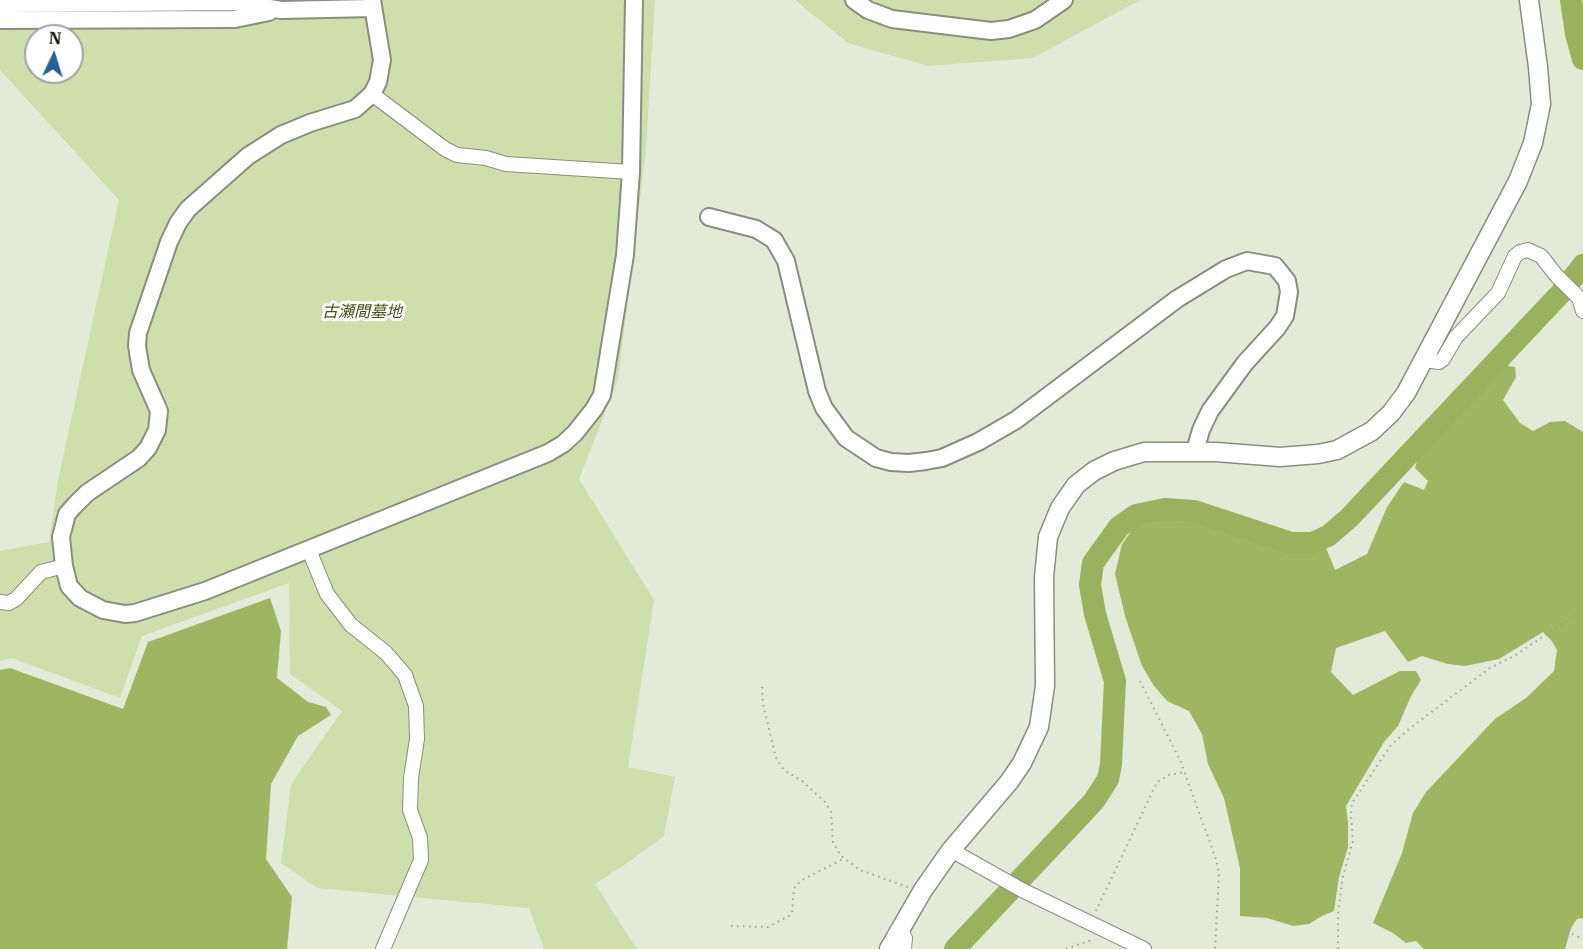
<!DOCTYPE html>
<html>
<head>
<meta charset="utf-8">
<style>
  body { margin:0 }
  #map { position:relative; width:1583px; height:949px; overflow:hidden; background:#e3ead7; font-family:"IBM Plex Serif",serif }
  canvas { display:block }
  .north { position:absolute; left:24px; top:24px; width:60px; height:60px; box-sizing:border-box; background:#fff; border:2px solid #a2a3a0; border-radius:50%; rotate:4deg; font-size:16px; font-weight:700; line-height:24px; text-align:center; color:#171912 }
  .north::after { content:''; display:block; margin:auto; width:21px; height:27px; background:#266097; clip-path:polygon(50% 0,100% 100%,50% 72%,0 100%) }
</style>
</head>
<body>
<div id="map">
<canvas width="1583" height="949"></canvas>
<div class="north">N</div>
</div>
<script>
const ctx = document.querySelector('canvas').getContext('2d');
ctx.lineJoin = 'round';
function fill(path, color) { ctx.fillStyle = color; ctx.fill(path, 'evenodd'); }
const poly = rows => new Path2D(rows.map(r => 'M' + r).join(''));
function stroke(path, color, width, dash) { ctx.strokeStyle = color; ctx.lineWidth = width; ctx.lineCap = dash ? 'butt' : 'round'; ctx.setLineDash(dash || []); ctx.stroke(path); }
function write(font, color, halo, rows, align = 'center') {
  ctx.font = font + ' "IBM Plex Serif","Noto Sans JP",serif'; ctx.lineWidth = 6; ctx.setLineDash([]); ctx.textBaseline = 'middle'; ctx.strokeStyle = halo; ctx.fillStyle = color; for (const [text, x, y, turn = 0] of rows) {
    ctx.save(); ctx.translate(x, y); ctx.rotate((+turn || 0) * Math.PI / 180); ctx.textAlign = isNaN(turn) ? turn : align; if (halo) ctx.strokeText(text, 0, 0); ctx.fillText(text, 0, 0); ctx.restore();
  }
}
fill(poly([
  [0,0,655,0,646,149,618,380,579,479,654,600,628,767,675,777,664,836,627,863,595,884,635,946,639,949,544,949,529,908,317,888,281,863,291,784,342,711,290,674,289,583,142,636,120,698,12,658,0,661,0,551,49,542,58,480,119,200,0,70],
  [36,36,72,36,72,72,36,72],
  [795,0,1140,0,1033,58,928,66,848,43]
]), '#cfdfac');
fill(poly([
  [1502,365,1515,367,1516,377,1503,400,1520,423,1533,431,1550,422,1565,421,1583,432,1583,918,1577,919,1571,928,1565,949,1424,949,1416,941,1406,943,1393,933,1373,923,1402,853,1413,813,1426,792,1495,719,1526,698,1554,671,1557,650,1552,641,1543,632,1499,659,1465,666,1448,664,1422,656,1408,662,1385,631,1336,648,1331,672,1353,695,1400,671,1416,671,1421,680,1411,696,1398,726,1384,742,1346,806,1348,823,1348,847,1339,877,1334,911,1322,916,1309,924,1293,926,1267,918,1240,916,1240,868,1224,798,1208,764,1202,734,1189,711,1167,701,1154,686,1142,666,1125,616,1115,574,1122,544,1135,526,1156,522,1162,516,1200,519,1286,547,1326,548,1335,570,1367,554,1387,507,1404,482,1424,490,1428,481,1415,468,1420,451],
  [270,598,281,631,277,678,308,702,326,707,331,715,298,736,271,784,266,859,292,897,287,949,0,949,0,670,10,668,123,709,148,642]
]), '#9eb661');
stroke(poly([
  [1571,0,1576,34,1583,59],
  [955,949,1094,801,1108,779,1111,764,1115,681,1095,614,1090,585,1093,563,1119,527,1136,515,1165,509,1194,511,1291,543,1312,543,1328,536,1349,518,1560,294,1583,265]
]), '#9ab15d', 22);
const minor = poly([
  [372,94,445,149,457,155,486,158,506,164,631,172],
  [1425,360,1439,362,1443,359,1456,337,1498,293,1515,256,1520,252,1528,250,1541,256,1556,275,1579,298,1583,311],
  [309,550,327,594,351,625,386,653,405,675,416,706,417,739,411,778,410,810,420,838,421,860,383,949],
  [0,602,9,603,16,599,41,572,64,566],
  [951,850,1022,890,1144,949],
  [900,928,905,938,904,949]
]);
const tertiary = poly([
  [372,0,382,60,378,82,372,94,355,109,310,123,281,135,248,156,188,209,178,223,169,242,138,333,137,346,141,370,159,411,157,430,148,448,139,458,87,493,75,505,67,514,61,537,64,566,69,586,80,598,103,610,125,614,135,613,205,591,548,453,563,444,575,433,594,409,602,395,625,255,631,172,634,0],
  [854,0,868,10,892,19,991,31,1009,29,1035,20,1064,0],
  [0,4,236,2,281,10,373,8],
  [0,20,235,19,269,12],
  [709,217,756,229,774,240,786,261,817,391,824,408,846,438,876,458,891,462,909,463,926,461,942,458,978,442,1016,420,1177,299,1226,269,1247,261,1275,266,1287,281,1289,292,1285,316,1277,328,1245,363,1210,411,1201,430,1195,451]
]);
const secondary = poly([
  [889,949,923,890,951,850,1009,782,1022,763,1039,727,1045,686,1044,577,1048,537,1060,508,1076,485,1094,471,1114,461,1144,452,1216,452,1280,457,1318,454,1337,450,1372,431,1391,413,1406,393,1518,181,1533,143,1541,104,1538,67,1529,0]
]);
stroke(minor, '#898e7e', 16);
stroke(tertiary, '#898e7e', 20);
stroke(secondary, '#898e7e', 21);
stroke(poly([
  [1140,681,1180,760,1216,859,1219,874,1215,949],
  [762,687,763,704,776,758,784,770,802,781,825,802,831,812,833,842,841,856,860,870,908,887],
  [1096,911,1157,782,1169,775,1184,772],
  [731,926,768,927,789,916,792,913,794,889,796,886,802,880,843,859],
  [1572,934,1583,939],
  [1066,949,1089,941,1095,940],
  [1338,949,1338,914,1343,876,1353,841,1351,815,1352,803,1391,745,1409,729,1490,668,1516,655,1583,609]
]), '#9ca192', 2, [1.5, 4.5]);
stroke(minor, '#fff', 14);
stroke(tertiary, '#fff', 16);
stroke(secondary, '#fff', 18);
write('italic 16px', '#475619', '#fff', [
  ["古瀬間墓地",362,312]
]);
</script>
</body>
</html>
